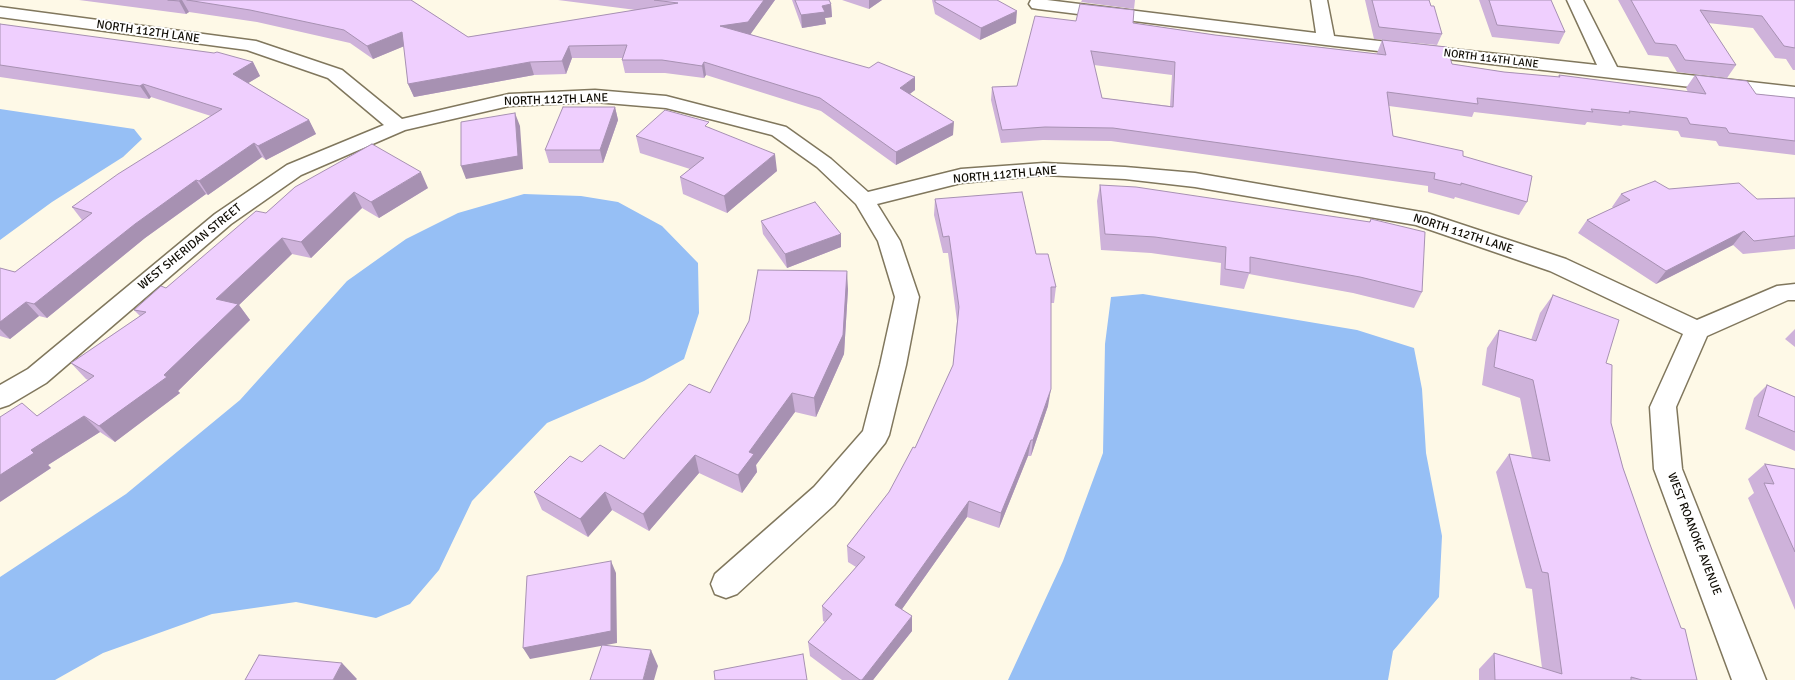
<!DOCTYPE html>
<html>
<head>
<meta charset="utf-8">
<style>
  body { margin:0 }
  canvas { display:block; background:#fef9e7 }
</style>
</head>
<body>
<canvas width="1795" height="680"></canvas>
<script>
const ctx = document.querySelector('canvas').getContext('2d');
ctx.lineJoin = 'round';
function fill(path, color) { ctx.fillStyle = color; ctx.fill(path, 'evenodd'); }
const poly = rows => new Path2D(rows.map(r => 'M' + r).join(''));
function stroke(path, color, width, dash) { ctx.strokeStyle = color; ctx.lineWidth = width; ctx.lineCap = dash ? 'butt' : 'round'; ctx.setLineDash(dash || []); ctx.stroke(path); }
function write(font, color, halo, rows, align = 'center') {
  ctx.font = font + ' Signika,sans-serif'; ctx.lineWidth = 4; ctx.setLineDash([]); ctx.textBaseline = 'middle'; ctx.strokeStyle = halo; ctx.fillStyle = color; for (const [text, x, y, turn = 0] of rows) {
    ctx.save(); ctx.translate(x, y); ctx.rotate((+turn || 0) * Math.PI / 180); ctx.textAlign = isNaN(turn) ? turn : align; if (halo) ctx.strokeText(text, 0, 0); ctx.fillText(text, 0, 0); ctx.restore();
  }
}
fill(poly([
  [0,109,134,129,142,139,123,157,52,202,0,240],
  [524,194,581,196,618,202,662,226,698,263,699,313,684,359,644,381,547,423,472,501,439,570,410,604,376,618,296,602,212,614,103,653,55,680,0,680,0,577,126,494,240,400,347,281,406,239,458,213],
  [1143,294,1357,330,1414,348,1422,389,1426,453,1442,536,1439,597,1393,651,1388,680,1008,680,1063,561,1103,453,1105,344,1111,297]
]), '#96bff5');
const street = poly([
  [1031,0,1047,0,1316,33,1311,0,1327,0,1334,36,1597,65,1567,0,1583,0,1617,67,1795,87,1795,99,1326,45,1038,9,1032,8,1029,4,1031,0],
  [0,7,256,41,342,70,402,119,509,94,595,90,666,96,786,127,831,159,868,192,961,169,1044,163,1125,167,1195,173,1427,213,1566,259,1697,320,1777,286,1795,284,1795,300,1788,300,1707,336,1676,407,1682,469,1766,680,1732,680,1654,469,1650,407,1683,334,1550,271,1416,225,1195,187,1125,179,1044,175,961,183,877,204,900,241,919,297,906,365,889,435,885,443,834,505,737,594,726,598,715,594,711,584,715,574,814,487,863,431,880,365,895,297,878,241,856,204,817,167,772,135,718,121,666,108,595,102,509,106,405,130,301,175,231,224,46,383,9,405,0,408,0,385,28,369,215,214,287,165,384,125,328,78,247,50,0,17,0,7]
]);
stroke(street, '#80775d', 3);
fill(street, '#fff');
fill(poly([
  [79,0,411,0,468,37,636,10,558,0,775,0,750,34,915,90,910,94,953,135,896,165,821,111,706,75,704,78,665,73,625,73,622,60,623,58,572,58,566,74,534,75,414,97,408,84,404,46,373,59,350,43,257,22,189,12,186,14],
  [792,0,829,0,831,4,832,17,825,18,826,24,802,28],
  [842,0,882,0,869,9],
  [932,0,997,0,1016,23,980,40,935,14],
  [1082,0,1135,0,1134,9,1081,2],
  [1365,0,1429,0,1442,34,1437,45,1374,39],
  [1479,0,1551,0,1565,32,1559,44,1492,37],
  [1618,0,1795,0,1795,70,1793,70,1786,59,1775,58,1753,28,1708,23,1736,65,1727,78,1677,72,1668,57,1648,55],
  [1076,21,1133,23,1215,35,1377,54,1377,53,1382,40,1452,64,1504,72,1558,77,1559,75,1688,92,1686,88,1695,75,1756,94,1795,98,1795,155,1719,146,1716,141,1681,137,1678,131,1623,125,1621,126,1587,122,1585,125,1474,112,1472,117,1389,106,1393,136,1463,156,1527,202,1519,215,1455,197,1454,199,1428,192,1428,186,1111,141,1043,140,1001,143,991,100,992,87,1017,86],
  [1094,65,1172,75,1170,106,1102,98],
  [0,24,253,62,260,76,248,83,309,120,316,134,266,160,262,157,208,195,206,194,145,238,47,318,39,316,10,339,0,336,0,268,15,272,82,220,72,207,211,116,151,97,149,99,0,77],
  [615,107,618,120,603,163,549,163,545,150],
  [709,127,777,171,727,213,683,194,680,177,690,169,640,153,636,136],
  [1100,185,1369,222,1371,219,1422,292,1414,308,1353,293,1249,274,1244,289,1220,285,1221,263,1151,253,1101,250,1097,201],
  [295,187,428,188,379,218,362,208,311,258,292,254,239,305,250,320,178,391,180,393,115,442,100,432,48,465,51,468,0,502,37,416,88,380,86,379,71,363,140,316,134,310,166,288,266,213],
  [1669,189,1757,199,1795,198,1795,249,1743,254,1733,245,1656,284,1578,233,1587,220,1613,208,1612,207,1621,194],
  [935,199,1036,254,1056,287,1054,303,1051,303,1048,406,1031,456,1028,456,999,528,967,517,902,609,912,631,873,680,842,680,810,656,808,642,825,622,823,621,822,606,856,567,848,562,847,546,889,492,915,448,953,365,957,321,948,253,943,253,934,215],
  [761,221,841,234,841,247,787,268,763,234],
  [848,289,844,354,816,417,795,412,756,465,757,472,742,493,699,473,649,531,612,510,588,537,542,510,534,492,624,459,710,393],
  [1553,295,1606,363,1611,423,1623,468,1697,680,1479,680,1479,669,1494,653,1542,668,1532,589,1526,588,1496,472,1509,454,1532,458,1520,398,1482,385,1487,348,1499,330,1531,340,1540,313],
  [1795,329,1795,347,1785,339],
  [1767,385,1795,397,1795,451,1745,429,1754,398],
  [1765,464,1795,469,1795,610,1748,498,1754,493,1748,479]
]), '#ceb2da');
fill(poly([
  [181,0,182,0,189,12,186,14,179,1],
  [764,0,775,0,750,35,720,26],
  [869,0,882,0,869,9],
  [831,4,832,17,825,18,826,24,802,28,801,15,822,6],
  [1017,11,1016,23,980,40,981,28],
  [402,32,407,45,373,59,367,46],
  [569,46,572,58,566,74,562,61],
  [253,62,260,76,240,88,233,74],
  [530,62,534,75,414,97,408,84],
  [704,62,706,75,704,78,702,66],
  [915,77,915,90,900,101,900,88],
  [143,84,151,97,149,99,140,86],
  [615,107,618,120,603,163,600,150],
  [515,113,520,126,523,169,466,179,461,166],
  [309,120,316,134,266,160,258,146],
  [954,122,953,135,896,165,896,152],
  [254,143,262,157,208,195,199,181],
  [775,154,777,171,727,213,724,196],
  [421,172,428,188,379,218,371,202],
  [196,180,206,194,145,238,47,318,34,304,135,224],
  [354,192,362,208,311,258,301,242],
  [1744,231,1733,245,1656,284,1666,271],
  [841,234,841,247,787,268,785,254],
  [282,238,292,254,239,305,250,320,178,391,180,393,115,442,99,426,164,375,216,299],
  [847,271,848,289,844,354,816,417,814,398],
  [26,302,39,316,10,339,0,329,0,322],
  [1051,389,1048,406,1031,456,1033,440],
  [792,393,795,412,756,465,757,472,742,493,738,475,749,452],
  [84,416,100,432,48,465,51,468,0,502,0,475,31,450],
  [1031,440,1028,456,999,528,1001,513],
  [695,455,699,473,649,531,643,514],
  [605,492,612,510,588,537,580,519],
  [969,501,967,517,895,619,895,605],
  [611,561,616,573,617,643,530,659,523,648],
  [912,616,912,631,873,680,862,680],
  [651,650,658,666,654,680,643,680],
  [342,663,357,679,356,680,333,680]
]), '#a791b2');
const building = poly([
  [168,0,181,0,179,1,168,0],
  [187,0,411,0,468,37,678,3,654,0,764,0,748,22,720,26,869,68,878,62,915,77,900,88,954,122,896,152,820,98,704,62,702,66,662,60,622,60,627,45,569,46,562,61,530,62,408,84,402,32,367,46,344,30,250,10,187,0],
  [795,0,829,0,831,4,822,6,825,12,801,15,795,0],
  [935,0,997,0,1017,11,981,28,935,2,935,0],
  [1372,0,1429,0,1431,6,1434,6,1442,34,1379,27,1372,0],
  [1489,0,1551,0,1565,32,1497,25,1489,0],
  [1631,0,1795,0,1795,48,1784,46,1762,16,1700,10,1736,65,1685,60,1676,45,1655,43,1631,0],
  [1080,4,1134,10,1133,23,1215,35,1386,55,1382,40,1447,47,1452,64,1504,72,1560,77,1559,75,1706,94,1695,75,1747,81,1756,94,1795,98,1795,141,1729,133,1726,128,1690,124,1687,118,1629,111,1630,113,1591,109,1593,112,1477,98,1478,104,1387,92,1393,136,1463,151,1463,156,1532,176,1527,202,1461,183,1461,185,1434,179,1435,173,1113,128,1045,127,1002,130,992,87,1017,86,1035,16,1076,21,1080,4],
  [1091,51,1175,62,1173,107,1102,98,1091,51],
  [0,24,214,53,217,52,253,62,233,74,309,120,258,146,254,143,199,181,196,180,135,224,34,304,26,302,0,322,0,268,15,272,92,213,72,207,118,174,222,109,143,84,140,86,0,65,0,24],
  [563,107,615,107,600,150,545,150,563,107],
  [665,110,709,122,705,126,775,154,724,196,680,177,704,158,636,136,665,110],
  [515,113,518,156,461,166,461,122,515,113],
  [372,144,421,172,371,202,354,192,301,242,282,238,216,299,238,304,164,375,167,377,99,426,84,416,31,450,34,453,0,475,0,417,22,403,37,416,94,376,71,363,146,312,134,310,161,286,166,288,256,211,266,213,295,187,372,144],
  [1655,181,1669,189,1739,183,1757,199,1795,198,1795,236,1754,241,1744,231,1666,271,1587,220,1630,200,1621,194,1655,181],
  [1100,185,1136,187,1370,222,1371,219,1425,232,1422,292,1360,277,1250,257,1250,273,1225,269,1226,247,1155,237,1105,234,1100,185],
  [1022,192,1036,254,1048,254,1056,287,1051,287,1051,389,1033,440,1031,440,1001,513,969,501,895,605,912,616,862,680,860,680,808,642,832,614,822,606,865,557,847,546,889,492,913,447,915,448,953,365,959,307,949,236,943,237,935,199,1022,192],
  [815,202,841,234,785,254,761,221,815,202],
  [758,270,847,271,843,335,814,398,792,393,749,452,754,454,738,475,695,455,643,514,605,492,580,519,534,492,570,456,582,462,600,445,624,459,689,384,710,393,749,321,758,270],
  [1553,295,1619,320,1606,363,1612,365,1611,423,1623,468,1648,539,1681,628,1685,629,1697,680,1642,680,1631,677,1631,680,1495,680,1494,653,1562,674,1548,573,1542,572,1509,454,1550,461,1533,380,1494,367,1499,330,1536,341,1553,295],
  [1767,385,1795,397,1795,432,1758,416,1767,385],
  [1765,464,1795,469,1795,552,1764,483,1774,484,1765,464],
  [611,561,611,631,523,648,527,576,611,561],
  [602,645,651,650,643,680,590,680,602,645],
  [803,654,807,680,715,680,714,671,803,654],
  [259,655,342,663,333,680,245,680,259,655]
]);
fill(building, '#efcffe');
stroke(building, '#a791b2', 1);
write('11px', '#0f0c04', '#fff', [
  ["NORTH 114TH LANE",1491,59,7]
]);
write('12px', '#0f0c04', '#fff', [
  ["NORTH 112TH LANE",148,32,8],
  ["NORTH 112TH LANE",556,100,-2],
  ["NORTH 112TH LANE",1005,175,-5],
  ["NORTH 112TH LANE",1463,234,18],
  ["WEST SHERIDAN STREET",190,247,-39],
  ["WEST ROANOKE AVENUE",1694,534,69]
]);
</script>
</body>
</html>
